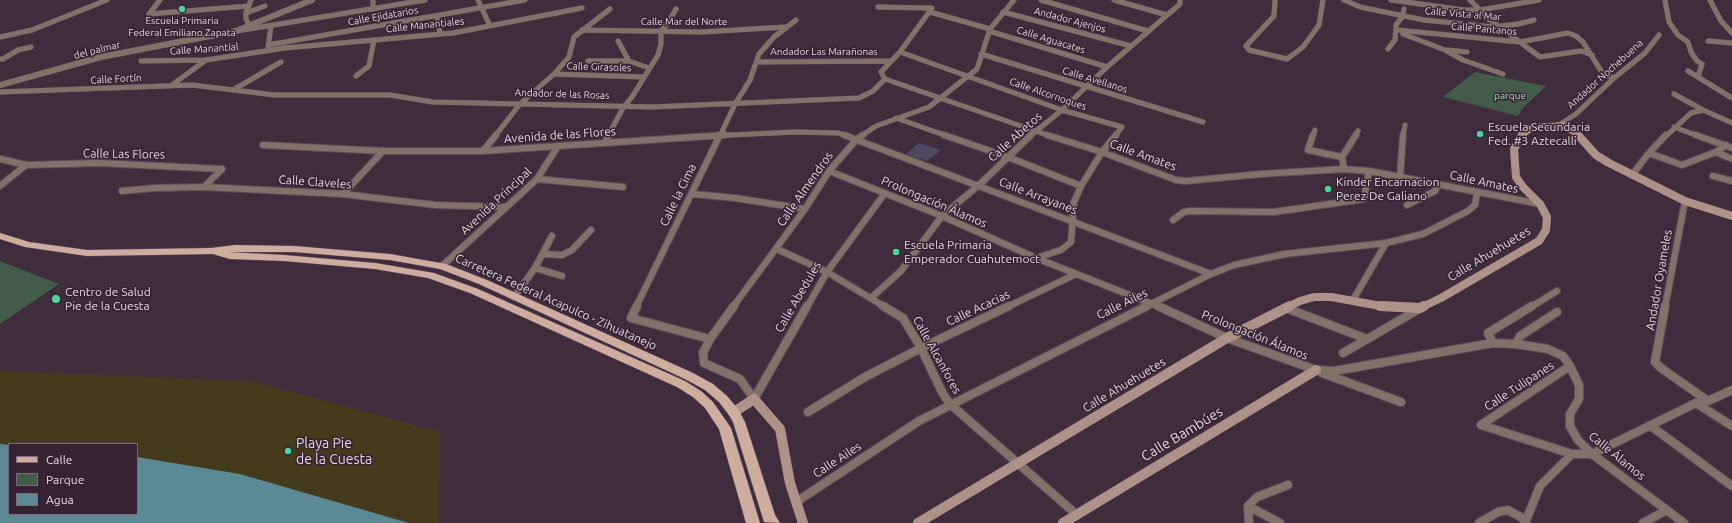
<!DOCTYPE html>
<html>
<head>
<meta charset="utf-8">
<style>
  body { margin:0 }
  #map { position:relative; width:1732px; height:523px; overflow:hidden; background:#3f2c3d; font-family:Ubuntu,sans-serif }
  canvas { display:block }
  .legend { position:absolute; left:8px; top:443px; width:130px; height:72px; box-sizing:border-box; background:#352233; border:1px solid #7b6a79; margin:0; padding:5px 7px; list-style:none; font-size:12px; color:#e3d7e2 }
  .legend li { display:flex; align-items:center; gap:8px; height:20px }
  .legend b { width:20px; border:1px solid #7b6a79 }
</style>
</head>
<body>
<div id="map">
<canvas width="1732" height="523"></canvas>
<ul class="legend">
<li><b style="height:5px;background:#cead9e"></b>Calle</li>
<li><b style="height:11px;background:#435c4a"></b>Parque</li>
<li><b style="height:11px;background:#5b8994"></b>Agua</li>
</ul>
</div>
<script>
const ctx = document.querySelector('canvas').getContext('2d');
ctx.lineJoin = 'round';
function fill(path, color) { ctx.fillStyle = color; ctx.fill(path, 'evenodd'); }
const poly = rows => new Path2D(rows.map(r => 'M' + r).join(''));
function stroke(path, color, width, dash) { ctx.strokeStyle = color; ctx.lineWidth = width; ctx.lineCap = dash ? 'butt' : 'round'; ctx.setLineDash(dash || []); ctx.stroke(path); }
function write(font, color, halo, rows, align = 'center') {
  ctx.font = font + ' Ubuntu,sans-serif'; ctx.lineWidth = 3; ctx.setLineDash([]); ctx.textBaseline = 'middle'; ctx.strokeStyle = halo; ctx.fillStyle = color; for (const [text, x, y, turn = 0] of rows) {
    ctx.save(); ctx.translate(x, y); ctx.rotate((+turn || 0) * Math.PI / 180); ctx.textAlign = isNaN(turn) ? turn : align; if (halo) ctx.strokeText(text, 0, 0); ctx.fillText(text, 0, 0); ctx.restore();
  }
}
fill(poly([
  [1475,72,1546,86,1522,109,1518,116,1443,97],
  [0,261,59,284,0,324]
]), '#435c4a');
fill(poly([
  [0,371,252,381,440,432,439,523,409,523,240,474,137,457,137,444,0,444]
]), '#433b1b');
fill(poly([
  [0,444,9,445,9,514,137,514,137,457,240,474,409,523,0,523]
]), '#5b8994');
fill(poly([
  [919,143,941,150,927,161,906,154]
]), '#50485f');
const minorFar2 = poly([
  [160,0,149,14,249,6],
  [373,0,373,9],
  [478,0,490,26],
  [1041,0,1148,31],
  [1114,0,1167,15],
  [1275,0,1274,16,1246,46,1249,50,1287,59,1303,47,1319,25,1323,0],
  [1344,0,1360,7,1424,20,1493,27,1518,24,1534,20],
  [1391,0,1464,10,1480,10,1539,0],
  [1470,0,1489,19,1540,57,1581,51,1592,55],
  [1665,0,1669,22,1678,35,1688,42,1691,52,1697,61,1702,64,1698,77],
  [1710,0,1721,21,1732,33],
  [878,7,932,8,900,52,881,72,885,79,1050,136],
  [930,12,990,29],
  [1003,12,1131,46],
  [246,13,265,6],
  [437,16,440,34],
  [249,25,246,19,246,13,251,0],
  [582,30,702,32,786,27],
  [1397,30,1520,42,1568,33,1576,36,1583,42,1603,74,1614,78],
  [237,31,425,0],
  [989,31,1107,67],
  [1403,34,1445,50,1463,60,1503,74],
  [0,37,32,30,107,0],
  [618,41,629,61,649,68],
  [1708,41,1732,43],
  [268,45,525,0],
  [268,47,271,26],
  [1388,49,1395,40,1396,25,1402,17,1404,9],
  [1447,50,1467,52],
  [900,52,1062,110,1122,127,1115,136],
  [981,54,1203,122],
  [0,59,3,59,18,50,31,47],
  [141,61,206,60,285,48,453,33,582,8],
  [588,61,629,61],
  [757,62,890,61],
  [1688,71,1732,98],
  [554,74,644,77],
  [356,76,369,66,374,40],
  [172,85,206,60],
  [233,90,281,62],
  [0,92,192,85,275,95,390,95,433,102,652,107,859,98,873,91,885,79],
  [1674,94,1703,110,1732,123],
  [896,118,947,136],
  [1563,125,1562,123,1576,114,1614,78,1645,53,1659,35],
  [1674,127,1698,136],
  [495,136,520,104,554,74,569,57,574,37,610,9],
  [608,136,623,108,632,97,658,55,661,44,661,31,668,23,676,9],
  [708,136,795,132,839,133,847,136],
  [720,136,735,104,750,80,759,54,774,37,796,20],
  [861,136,876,126,929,107,977,69,990,29,1014,0],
  [1030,136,1062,110,1107,67,1180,4,1180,0],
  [1313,136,1315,130],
  [1355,136,1358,131],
  [1403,136,1405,125],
  [1666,136,1691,113,1703,110]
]);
const minorFar1 = poly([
  [844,135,1211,274],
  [944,135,1008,157,1081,186],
  [1047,135,1102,152,1176,180,1186,181,1261,174,1344,169,1369,171,1540,204],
  [1313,135,1308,150,1342,157],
  [1696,135,1732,148],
  [605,142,609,135],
  [263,145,383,151,483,151,725,135],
  [483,151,496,135],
  [1716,152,1732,159],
  [1649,153,1682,165,1716,152,1726,145],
  [0,159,26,165,99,163,222,169],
  [1344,169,1342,157,1356,135],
  [829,171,942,216,1036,258,1160,307],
  [1632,175,1649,153,1666,135],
  [1713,176,1732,181],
  [1400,177,1403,135],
  [537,179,623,187],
  [0,186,26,165],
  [204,187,222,169],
  [122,191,154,188,204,187,343,194,435,205,505,207],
  [343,194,383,151],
  [693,194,735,198,805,209],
  [1407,205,1435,191,1438,184],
  [1173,220,1184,212,1190,211,1274,212,1364,199,1369,171],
  [777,249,827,272,885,307],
  [544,254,562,255,572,250,591,230],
  [1036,258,1061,250,1071,242,1074,202,1081,186,1102,152,1116,135],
  [442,266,537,179,558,146],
  [535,268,562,276],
  [514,297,535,268,552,236],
  [871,298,901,271,942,216,979,185,1031,135],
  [1353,300,1386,243],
  [636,307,720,135],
  [733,307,805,209,829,171,857,139,863,135],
  [807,307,827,272,885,193],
  [1007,307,1076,274],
  [1145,307,1211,274,1234,265,1285,254,1386,243,1423,234,1468,211,1475,205,1477,193],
  [1531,307,1557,291],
  [1665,307,1685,201]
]);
const minor = poly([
  [637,306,631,318,710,339],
  [734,306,710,339,703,353,704,363,740,379,754,399,807,306],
  [883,306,903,318,921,348,943,394,950,404,1076,514],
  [1158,306,1227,338,1316,370,1334,371,1493,343,1516,344,1548,349,1563,356,1570,366,1579,385,1579,399,1570,414,1570,426,1578,440,1592,454,1684,523],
  [1665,306,1655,362,1661,368,1708,401],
  [1286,308,1367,339],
  [1493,343,1488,333,1532,306],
  [1516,344,1520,336,1557,312],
  [1343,353,1419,309],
  [1322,373,1401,402],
  [1696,403,1732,426],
  [808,412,865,377,921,348,1009,306],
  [1481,425,1570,366],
  [1481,425,1572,454],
  [1651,426,1732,486],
  [796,502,919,421,1147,306],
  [1248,506,1280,523],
  [1249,523,1248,506,1257,497,1288,485],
  [1479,523,1498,512,1508,510,1526,520],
  [1525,523,1540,486,1572,454,1592,454,1696,403,1708,401,1732,390],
  [1643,523,1667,510]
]);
const tertiary = poly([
  [0,85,101,57,236,31,312,0]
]);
const secondaryFar2 = poly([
  [1521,136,1533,127,1563,125,1579,136]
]);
const secondaryFar1 = poly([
  [1578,135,1596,155,1609,163,1685,201,1732,216],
  [1288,307,1300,301,1314,297,1331,297,1386,307],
  [1422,307,1441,298,1539,241,1546,230,1547,217,1540,204,1523,187,1516,177,1514,149,1522,135]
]);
const secondary = poly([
  [1380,306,1420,308,1424,306],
  [734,412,754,399,780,429,790,483,803,523],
  [918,523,1227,338,1290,306],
  [1063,523,1316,370]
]);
const primary = poly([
  [0,233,29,242,87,250,211,248,235,245,294,246,390,254,446,264,487,280,693,373,713,384,727,396,738,409,745,422,775,515,780,523,764,522,733,422,729,415,719,402,705,390,685,379,479,284,440,269,390,260,294,252,227,252,284,255,375,263,434,273,478,289,685,381,701,391,713,402,731,428,760,523,746,523,719,429,705,408,693,397,677,387,470,293,428,278,375,269,284,261,230,259,213,254,87,256,25,247,0,239,0,233]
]);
stroke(minorFar2, '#5d4b5b', 5.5);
stroke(minorFar1, '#5d4b5b', 8);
stroke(minor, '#5d4b5b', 10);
stroke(tertiary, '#5d4b5b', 6);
stroke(secondaryFar2, '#5d4b5b', 6);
stroke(secondaryFar1, '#5d4b5b', 8);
stroke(secondary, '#5d4b5b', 10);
stroke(primary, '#5d4b5b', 1);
stroke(minorFar2, '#817169', 5);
stroke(minorFar1, '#817169', 6);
stroke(minor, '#817169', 8);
stroke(tertiary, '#817169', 6);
stroke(secondaryFar2, '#ad9387', 6);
stroke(secondaryFar1, '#ad9387', 8);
stroke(secondary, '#ad9387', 10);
fill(primary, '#cead9e');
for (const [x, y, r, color] of [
  [182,9,4,"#49d49d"],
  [1480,134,4,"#49d49d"],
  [1328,189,4,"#49d49d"],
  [896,252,4,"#49d49d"],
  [56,299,5,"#49d49d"],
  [288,451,4,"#49d49d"]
]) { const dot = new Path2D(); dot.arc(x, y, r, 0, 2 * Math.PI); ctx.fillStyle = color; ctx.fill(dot); stroke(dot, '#352233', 1.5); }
write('10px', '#e3d7e2', '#352233', [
  ["Calle Vista al Mar",1463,14,5],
  ["Calle Ejidatarios",383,16,-10],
  ["Andador Ajenjos",1070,20,15],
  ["Calle Mar del Norte",684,22],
  ["Calle Manantiales",425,25,-6],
  ["Calle Pantanos",1484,29,5],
  ["Calle Aguacates",1051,40,17],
  ["Calle Manantial",204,49,-4],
  ["del palmar",97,50,-14],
  ["Andador Las Marañonas",824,52],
  ["Calle Girasoles",599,67,2],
  ["Andador Nochebuena",1605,74,-42],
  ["Calle Fortín",116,79,-3],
  ["Calle Avellanos",1095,80,17],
  ["Andador de las Rosas",562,94,2],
  ["Calle Alcornoques",1048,94,19]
]);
write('10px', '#e3d7e2', '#352233', [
  ["Escuela Primaria",182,21],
  ["Federal Emiliano Zapata",182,33]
]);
write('10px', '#aae4bb', '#352233', [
  ["parque",1510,96]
]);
write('12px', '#e3d7e2', '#352233', [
  ["Escuela Secundaria",1488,127],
  ["Fed. #3 Aztecalli",1488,141],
  ["Kinder Encarnacion",1336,182],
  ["Perez De Galiano",1336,196],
  ["Escuela Primaria",904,245],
  ["Emperador Cuahutemoct",904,259],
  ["Centro de Salud",65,292],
  ["Pie de la Cuesta",65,306]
], 'left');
write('12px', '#e3d7e2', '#352233', [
  ["Avenida de las Flores",560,135,-4],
  ["Calle Abetos",1015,137,-42],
  ["Calle Las Flores",124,154,1],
  ["Calle Amates",1143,155,20],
  ["Calle Claveles",315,182,4],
  ["Calle Amates",1484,182,12],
  ["Calle Almendros",805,189,-55],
  ["Calle la Cima",678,195,-64],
  ["Calle Arrayanes",1038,196,21],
  ["Avenida Principal",496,201,-43],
  ["Prolongación Álamos",934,202,23],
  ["Calle Ahuehuetes",1489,254,-31],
  ["Andador Oyameles",1659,280,-80],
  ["Calle Abedules",798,297,-60],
  ["Carretera Federal Acapulco - Zihuatanejo",556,302,24],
  ["Calle Ailes",1122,304,-26],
  ["Calle Acacias",978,308,-25],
  ["Prolongación Álamos",1255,335,22],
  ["Calle Alcanfores",937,355,61],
  ["Calle Ahuehuetes",1124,385,-31],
  ["Calle Tulipanes",1519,386,-33],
  ["Calle Álamos",1617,456,39],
  ["Calle Ailes",837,460,-33]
]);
write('14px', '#e3d7e2', '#352233', [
  ["Calle Bambúes",1182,434,-31]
]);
write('14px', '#e3d7e2', '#352233', [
  ["Playa Pie",296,443],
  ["de la Cuesta",296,459]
], 'left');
</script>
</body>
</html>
